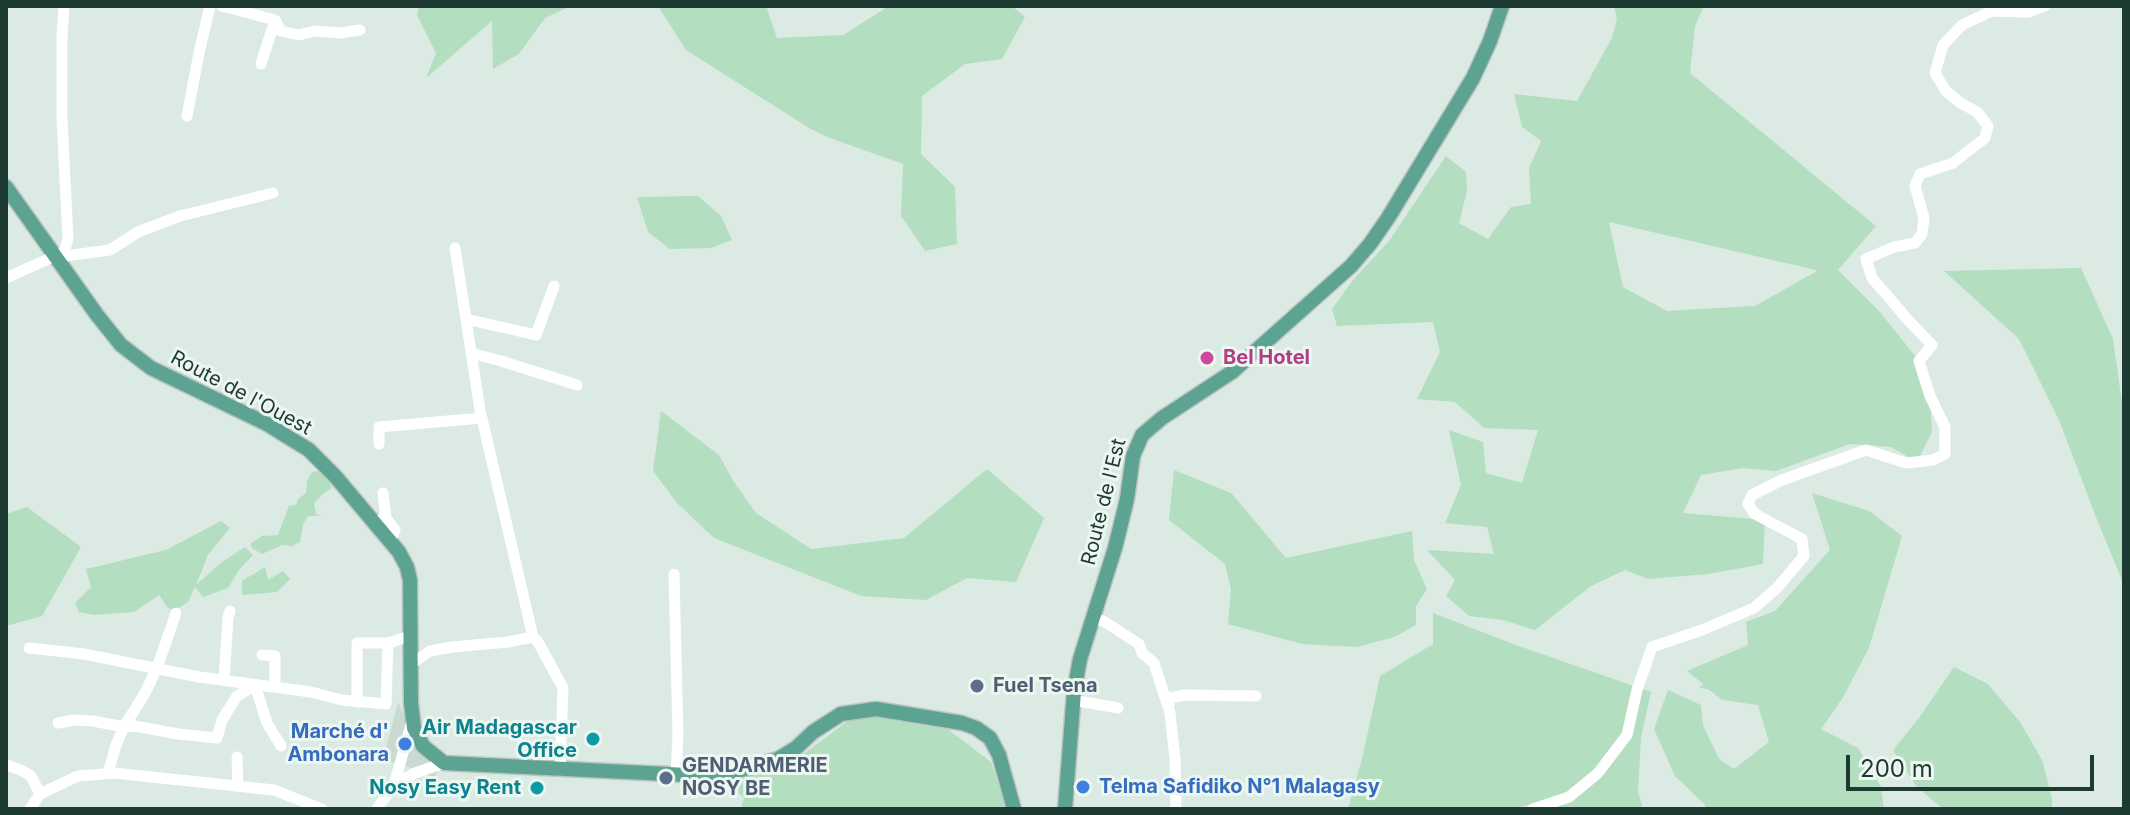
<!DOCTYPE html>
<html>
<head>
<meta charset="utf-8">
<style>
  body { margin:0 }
  #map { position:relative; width:2130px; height:815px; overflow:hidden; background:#dceae4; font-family:Inter,sans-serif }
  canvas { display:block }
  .frame { position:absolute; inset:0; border:8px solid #1d3a33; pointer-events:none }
  .scale { position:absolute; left:1846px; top:755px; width:248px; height:36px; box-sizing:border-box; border:4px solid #1d3a33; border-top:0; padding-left:10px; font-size:24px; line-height:28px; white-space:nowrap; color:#1d3a33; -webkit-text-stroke:6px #edf7f2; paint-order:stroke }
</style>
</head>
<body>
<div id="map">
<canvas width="2130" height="815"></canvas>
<div class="frame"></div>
<div class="scale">200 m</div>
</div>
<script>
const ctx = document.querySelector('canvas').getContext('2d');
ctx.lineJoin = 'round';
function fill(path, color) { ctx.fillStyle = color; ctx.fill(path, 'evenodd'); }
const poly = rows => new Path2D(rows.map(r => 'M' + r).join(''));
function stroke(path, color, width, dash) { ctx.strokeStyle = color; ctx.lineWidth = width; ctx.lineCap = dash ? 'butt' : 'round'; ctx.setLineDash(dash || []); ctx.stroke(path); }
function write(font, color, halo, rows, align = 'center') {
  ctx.font = font + ' Inter,sans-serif'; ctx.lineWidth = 6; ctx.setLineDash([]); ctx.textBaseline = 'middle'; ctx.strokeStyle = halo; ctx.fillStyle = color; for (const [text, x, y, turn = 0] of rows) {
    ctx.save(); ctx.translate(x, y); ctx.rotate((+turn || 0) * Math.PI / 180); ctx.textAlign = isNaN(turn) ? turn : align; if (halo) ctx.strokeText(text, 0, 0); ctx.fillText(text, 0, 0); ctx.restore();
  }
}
fill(poly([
  [398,702,410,729,440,766,434,779,422,771,383,760]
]), '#cadad3');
fill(poly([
  [419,6,571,6,545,18,519,54,493,69,492,21,426,78,436,53,417,15],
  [658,6,766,6,777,38,843,35,889,6,1012,6,1025,17,1002,59,965,64,922,96,921,154,955,187,957,244,925,251,901,216,903,164,827,137,809,128,686,50],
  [1614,6,1704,6,1695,26,1690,73,1876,226,1838,270,1880,312,1919,361,1930,396,1932,432,1917,462,1891,447,1850,444,1776,471,1743,468,1701,475,1683,513,1765,520,1763,564,1708,574,1648,579,1625,570,1591,586,1535,630,1503,620,1469,616,1446,596,1455,580,1427,550,1494,554,1487,527,1445,523,1461,485,1449,430,1483,442,1486,473,1522,483,1538,430,1484,428,1455,402,1417,399,1440,352,1433,322,1337,326,1332,309,1353,280,1389,241,1446,156,1466,172,1467,191,1459,223,1488,239,1511,207,1531,204,1529,168,1541,141,1522,127,1514,94,1577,101,1612,38,1617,19],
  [1609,222,1816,270,1817,271,1755,306,1667,311,1623,287],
  [698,196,721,216,732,240,711,248,670,249,648,232,637,197],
  [2081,268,2113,339,2124,417,2124,585,2096,517,2059,420,2019,339,1944,271],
  [661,411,719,455,734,482,756,513,811,549,904,538,987,469,1044,518,1016,582,967,578,926,600,861,596,714,538,678,504,653,471],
  [323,470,328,473,330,484,332,488,324,493,314,503,316,514,321,516,308,516,303,525,300,542,292,546,282,545,262,554,253,549,250,544,262,536,278,535,289,506,296,505,298,499,306,493,307,481,312,472],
  [1174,470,1231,493,1286,558,1412,531,1414,560,1427,589,1416,606,1416,625,1394,637,1357,647,1302,644,1228,624,1231,589,1225,564,1169,520],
  [1812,493,1869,511,1902,536,1869,648,1842,699,1821,729,1858,748,1881,787,1884,809,1705,809,1705,805,1675,776,1654,729,1668,690,1701,705,1703,725,1719,759,1734,769,1769,742,1758,705,1722,700,1708,689,1699,688,1703,684,1687,671,1748,645,1746,622,1775,611,1830,550],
  [27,507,81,547,42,616,6,626,6,514],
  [221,521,230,528,208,555,196,585,222,562,245,547,253,555,239,570,228,588,203,597,195,587,188,602,174,611,167,607,159,595,134,612,94,615,79,612,75,603,91,587,86,569,166,550],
  [265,567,268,580,283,571,290,579,277,592,242,595,242,581],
  [1433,613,1516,645,1651,692,1641,738,1638,792,1643,809,1539,809,1540,802,1510,809,1348,809,1363,755,1380,676,1433,644],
  [1954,667,1988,684,2020,722,2042,760,2052,799,2052,809,1943,809,1916,786,1893,750,1919,718],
  [857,714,949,730,991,762,1006,809,741,809,744,798,739,794,736,772,763,769,801,756]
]), '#b3debf');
const major = poly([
  [6,187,97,315,121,345,151,368,267,424,309,450,335,476,399,552,407,567,410,580,411,703,414,728,423,746,444,763,708,776,734,772,778,759,796,748,813,732,841,714,876,709,962,723,976,728,990,738,999,755,1014,809],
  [1065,809,1074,692,1080,659,1115,548,1127,499,1133,456,1142,435,1162,418,1232,372,1351,266,1370,244,1388,218,1473,78,1490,41,1502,6]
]);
stroke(major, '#bbc4c2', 17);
stroke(poly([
  [222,6,275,20,281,31,299,35,315,31,340,33,360,30],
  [261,64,275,20],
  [187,116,199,53,210,6],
  [455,248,480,410,533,637,538,642,563,688,560,770],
  [57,257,110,250,138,232,180,216,273,193],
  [6,278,64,252,68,239,62,119,62,37,64,6],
  [466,319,536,335,554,286],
  [471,353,501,361,577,385],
  [379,444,379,427,482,418],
  [383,493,386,518],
  [374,522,386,518,395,530,390,542],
  [674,574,678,735,676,775],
  [1093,618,1105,622,1139,644,1142,653,1154,663,1170,713,1175,759,1176,809],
  [29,648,84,654,199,677,311,692,342,700,386,704,388,643,410,636],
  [262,655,275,656,275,686],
  [411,664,430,651,452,647,508,642,533,637],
  [224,680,228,617,230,611],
  [1073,700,1118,708],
  [357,702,357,643,388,643],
  [1169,705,1169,698,1185,695,1256,696],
  [58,723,74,720,93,721,124,727,135,726,178,734,217,738,222,720,237,696,255,685,267,723,281,746],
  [237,757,238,786],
  [6,765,21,770,31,776,40,794],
  [108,773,116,745,124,727,145,693,157,668,176,613],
  [394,785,415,773,444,763],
  [30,809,40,794,78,776,114,773,274,790,322,809],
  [377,809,394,785,412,721],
  [1533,809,1569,797,1598,773,1627,735,1637,690,1652,647,1702,630,1754,608,1777,588,1804,556,1802,539,1755,514,1748,504,1752,495,1782,480,1866,450,1906,463,1933,460,1945,454,1945,427,1930,396,1919,361,1932,345,1909,321,1872,278,1866,259,1894,247,1915,243,1922,234,1924,218,1915,186,1920,174,1953,163,1985,138,1988,126,1977,112,1959,102,1946,91,1935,73,1943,45,1962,25,1992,11,2028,12,2045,6]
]), '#fff', 11);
stroke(major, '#5da392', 14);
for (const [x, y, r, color] of [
  [1207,358,8,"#d1479c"],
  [977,686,8,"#5c6f8a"],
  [593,739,8,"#0f9aa8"],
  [405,744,8,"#3f7fe0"],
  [666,778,8,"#5c6f8a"],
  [1083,787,8,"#3f7fe0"],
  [537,788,8,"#0f9aa8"]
]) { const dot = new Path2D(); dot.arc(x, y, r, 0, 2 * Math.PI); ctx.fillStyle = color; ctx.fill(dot); stroke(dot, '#edf7f2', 3); }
write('bold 20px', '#b23c85', '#edf7f2', [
  ["Bel Hotel",1223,358]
], 'left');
write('20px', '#1d3a33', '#edf7f2', [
  ["Route de l'Ouest",241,393,28],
  ["Route de l'Est",1104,502,-76]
]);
write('bold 20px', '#4e5e75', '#edf7f2', [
  ["Fuel Tsena",993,686],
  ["GENDARMERIE",682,766],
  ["NOSY BE",682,789]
], 'left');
write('bold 20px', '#0d838f', '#edf7f2', [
  ["Air Madagascar",577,728],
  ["Office",577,751],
  ["Nosy Easy Rent",521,788]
], 'right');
write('bold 20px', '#366cbe', '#edf7f2', [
  ["Marché d'",389,732],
  ["Ambonara",389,755],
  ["Telma Safidiko N°1 Malagasy",1099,787,"left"]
], 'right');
</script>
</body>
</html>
